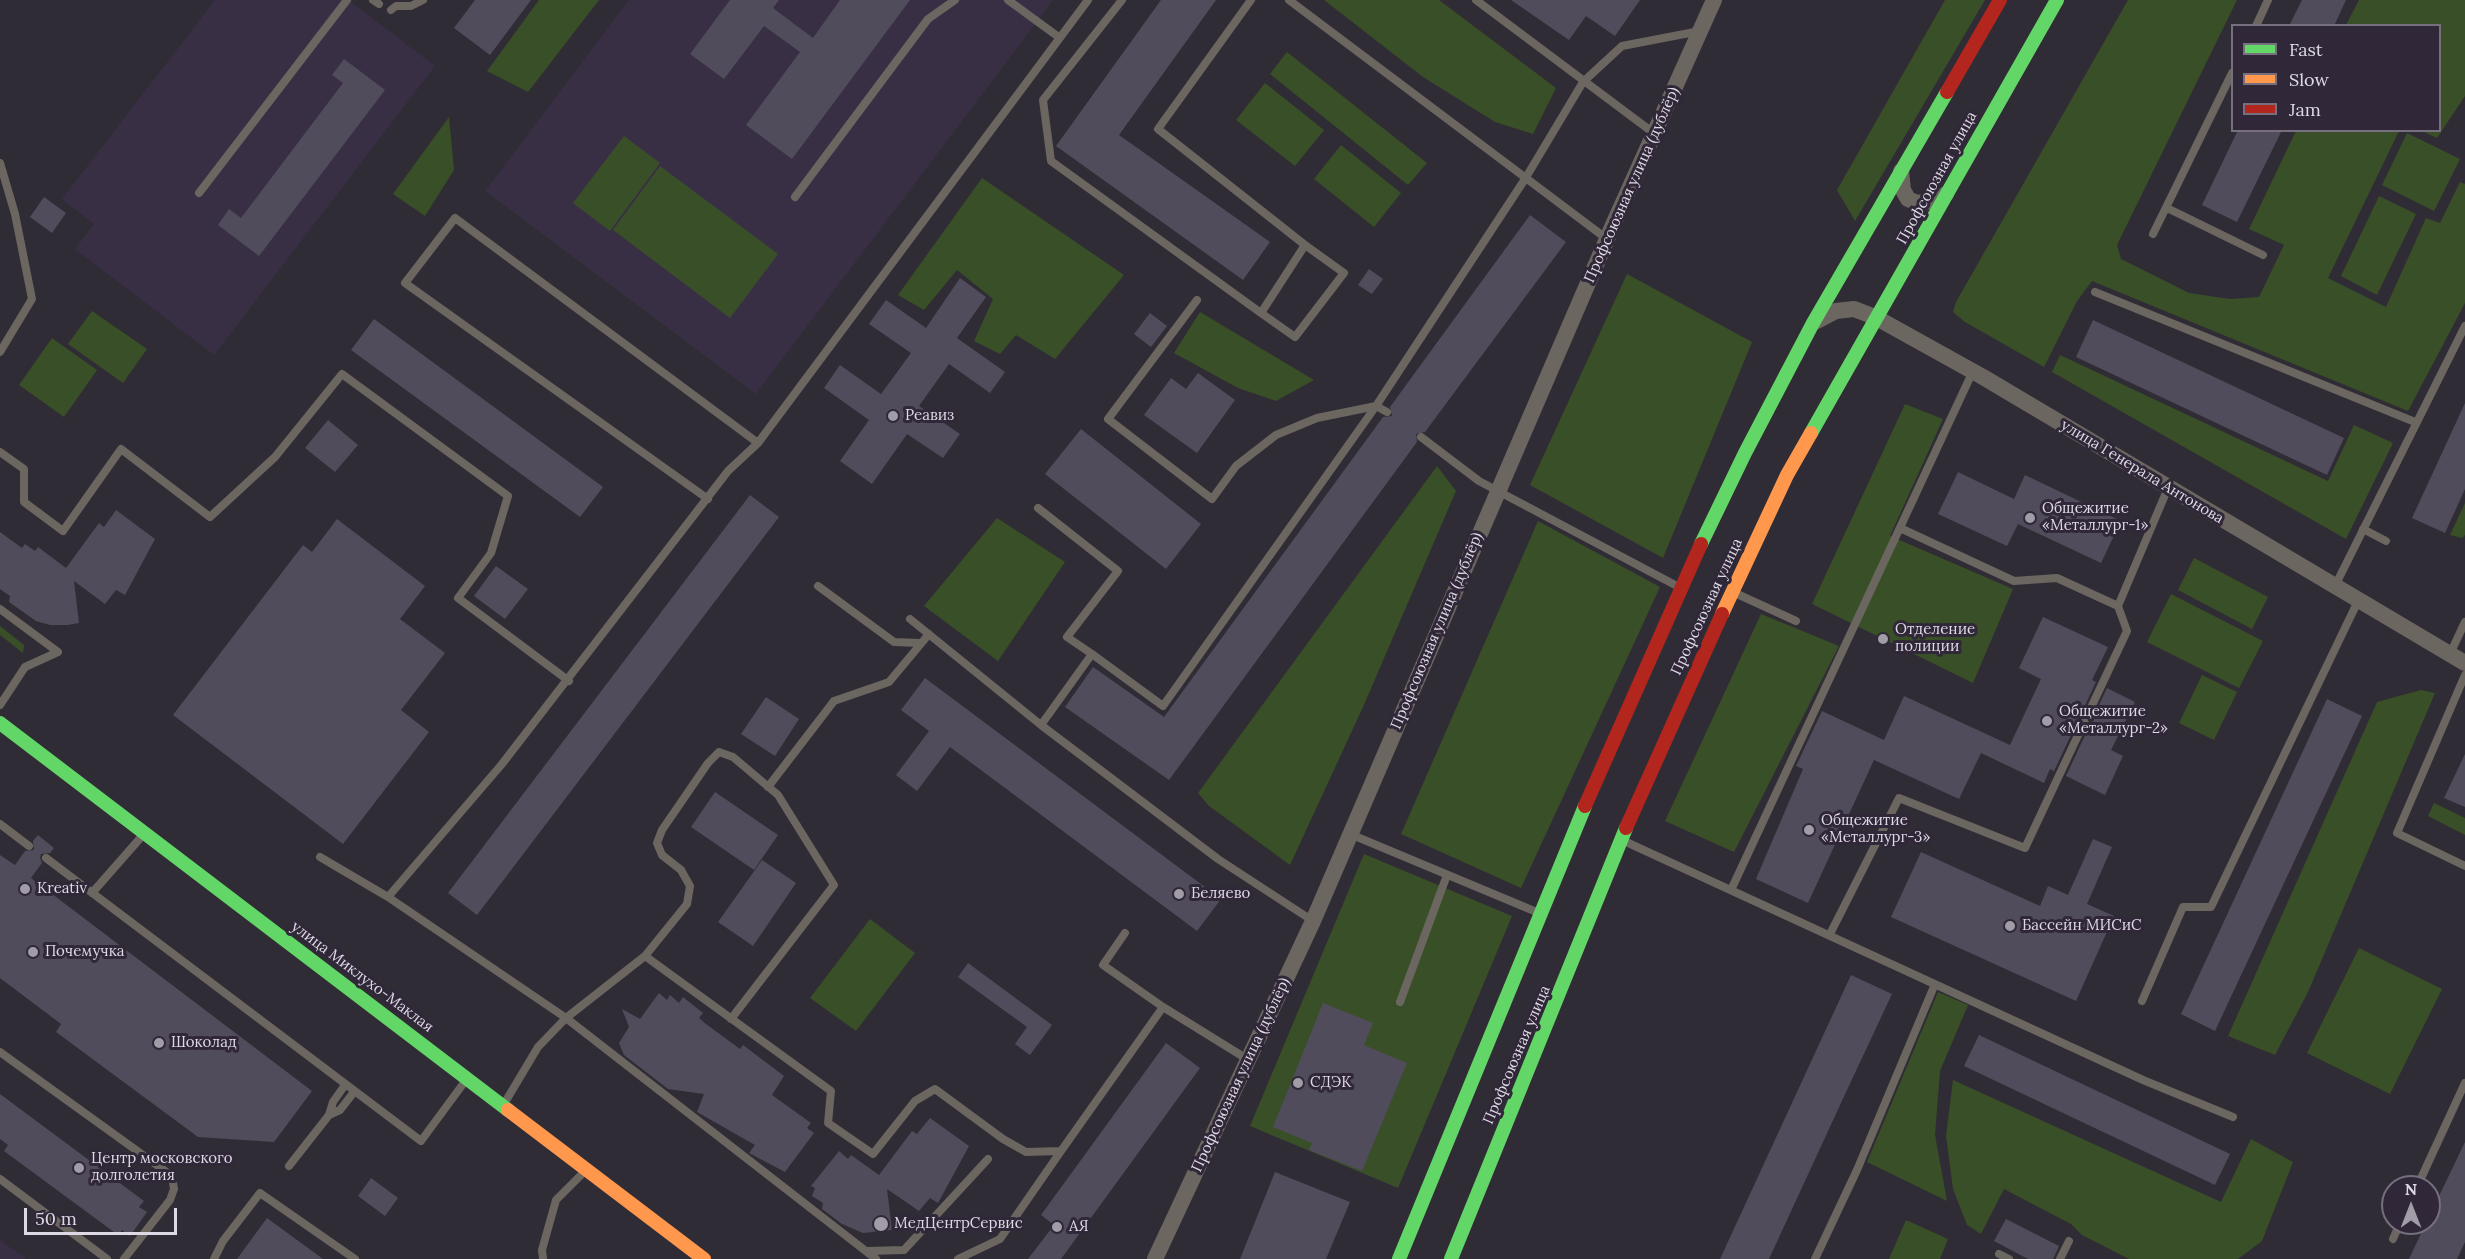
<!DOCTYPE html>
<html>
<head>
<meta charset="utf-8">
<style>
  body { margin:0 }
  #map { position:relative; width:2465px; height:1259px; overflow:hidden; background:#302c35; font-family:Lora,serif }
  canvas { display:block }
  .legend { position:absolute; left:2231px; top:24px; width:210px; height:108px; box-sizing:border-box; background:#302839; border:2px solid #766f7d; margin:0; padding:8px 10px; list-style:none; font-size:18px; color:#ded9e4 }
  .legend li { display:flex; align-items:center; gap:12px; height:30px }
  .legend b { width:30px; border:2px solid #766f7d }
  .north { position:absolute; left:2381px; top:1175px; width:60px; height:60px; box-sizing:border-box; background:#302839; border:2px solid #766f7d; border-radius:50%; rotate:0deg; font-size:16px; font-weight:700; line-height:24px; text-align:center; color:#ded9e4 }
  .north::after { content:''; display:block; margin:auto; width:21px; height:27px; background:#a19ca7; clip-path:polygon(50% 0,100% 100%,50% 72%,0 100%) }
  .scale { position:absolute; left:24px; top:1208px; width:153px; height:27px; box-sizing:border-box; border:3px solid #ded9e4; border-top:0; padding-left:8px; font-size:18px; line-height:21px; white-space:nowrap; color:#ded9e4; -webkit-text-stroke:4px #302839; paint-order:stroke }
</style>
</head>
<body>
<div id="map">
<canvas width="2465" height="1259"></canvas>
<ul class="legend">
<li><b style="height:8px;background:#63d668"></b>Fast</li>
<li><b style="height:8px;background:#ff974d"></b>Slow</li>
<li><b style="height:8px;background:#b3261e"></b>Jam</li>
</ul>
<div class="north">N</div>
<div class="scale">50 m</div>
</div>
<script>
const ctx = document.querySelector('canvas').getContext('2d');
ctx.lineJoin = 'round';
function fill(path, color) { ctx.fillStyle = color; ctx.fill(path, 'evenodd'); }
const poly = rows => new Path2D(rows.map(r => 'M' + r).join(''));
function stroke(path, color, width, dash) { ctx.strokeStyle = color; ctx.lineWidth = width; ctx.lineCap = dash ? 'butt' : 'round'; ctx.setLineDash(dash || []); ctx.stroke(path); }
function write(font, color, halo, rows, align = 'center') {
  ctx.font = font + ' Lora,serif'; ctx.lineWidth = 6; ctx.setLineDash([]); ctx.textBaseline = 'middle'; ctx.strokeStyle = halo; ctx.fillStyle = color; for (const [text, x, y, turn = 0] of rows) {
    ctx.save(); ctx.translate(x, y); ctx.rotate((+turn || 0) * Math.PI / 180); ctx.textAlign = isNaN(turn) ? turn : align; if (halo) ctx.strokeText(text, 0, 0); ctx.fillText(text, 0, 0); ctx.restore();
  }
}
fill(poly([
  [215,0,348,0,435,66,214,355,75,249,94,224,62,199],
  [629,0,1053,0,756,394,485,191],
  [0,1240,26,1259,0,1259]
]), '#392f45');
fill(poly([
  [539,0,599,0,528,92,487,71],
  [1324,0,1439,0,1556,88,1533,134,1495,122,1423,77],
  [1945,0,1985,0,1855,221,1837,190],
  [2128,0,2237,0,2117,245,2121,259,2189,293,2230,299,2259,297,2284,245,2249,229,2296,131,2399,131,2328,278,2386,307,2426,218,2440,223,2460,182,2465,184,2465,303,2408,411,2092,281,2077,301,2044,367,1965,322,1953,312,1956,302],
  [2359,0,2465,0,2465,96,2437,138,2422,131,2440,130,2440,26,2346,25],
  [1287,52,1427,163,1408,185,1270,74],
  [1265,83,1324,130,1295,166,1236,120],
  [449,117,454,170,425,216,393,194],
  [2407,133,2460,159,2434,211,2382,185],
  [624,136,660,163,610,231,573,203],
  [1341,145,1401,193,1374,227,1314,179],
  [660,166,778,254,730,318,613,230],
  [982,178,1124,275,1055,359,1016,335,1000,354,974,341,993,299,957,270,924,310,898,295],
  [2379,196,2416,214,2377,295,2341,276],
  [1627,274,1752,342,1663,558,1530,485],
  [92,311,147,349,123,383,68,344],
  [1200,312,1314,380,1276,401,1238,388,1174,353],
  [52,338,97,370,64,417,19,385],
  [2060,355,2328,481,2354,425,2393,443,2346,539,2052,372],
  [1905,404,1943,419,1890,536,2013,589,1973,683,1812,604],
  [1437,466,1456,491,1363,707,1290,865,1209,806,1198,793],
  [2465,503,2465,535,2462,538,2450,535],
  [997,518,1065,562,998,661,924,606],
  [1538,521,1660,587,1521,888,1401,834],
  [2194,558,2268,597,2252,629,2178,590],
  [2171,594,2263,641,2239,688,2147,642],
  [1761,614,1839,646,1734,852,1665,821],
  [0,626,24,645,23,653,0,635],
  [2202,675,2237,692,2214,740,2179,723],
  [2421,690,2435,693,2308,992,2275,1055,2228,1036,2377,702],
  [2434,803,2465,818,2465,835,2428,816],
  [1364,854,1512,916,1398,1188,1250,1126],
  [870,919,915,953,856,1031,810,998],
  [2359,948,2442,989,2390,1094,2307,1053],
  [1938,992,1968,1005,1940,1071,1935,1135,1947,1201,1867,1162],
  [1953,1080,2221,1202,2251,1139,2293,1162,2262,1241,2238,1259,2129,1259,2082,1235,2071,1224,2004,1189,1981,1234,1967,1225,1953,1189,1946,1136],
  [1906,1220,1948,1239,1940,1259,1889,1259]
]), '#394f27');
fill(poly([
  [475,0,531,0,490,55,454,28],
  [730,0,779,0,773,8,813,38,840,0,910,0,792,159,746,125,800,52,764,26,724,79,690,54],
  [1161,0,1216,0,1119,135,1270,242,1243,280,1056,146],
  [1511,0,1640,0,1615,36,1586,16,1569,40],
  [2302,0,2346,0,2334,26,2289,26],
  [344,59,385,90,259,256,218,225,229,209,241,218,343,83,332,75],
  [2238,130,2282,130,2237,222,2202,205],
  [44,197,66,213,52,233,30,217],
  [1530,215,1566,242,1425,432,1416,434,1417,442,1169,780,1065,707,1093,667,1164,717,1383,417,1392,416,1390,407],
  [1369,269,1383,279,1372,294,1358,285],
  [960,278,986,297,957,338,1005,372,990,393,949,364,919,406,960,434,943,458,907,434,872,484,840,461,869,420,824,388,840,365,881,394,911,353,869,324,886,300,926,328],
  [1150,313,1167,326,1151,347,1134,334],
  [374,319,603,487,580,517,351,350],
  [2093,320,2344,438,2327,475,2076,357],
  [1198,373,1235,400,1197,453,1144,415,1171,378,1186,389],
  [2465,403,2465,489,2445,533,2412,518],
  [328,420,358,445,335,472,305,448],
  [1081,429,1201,524,1166,569,1045,474],
  [1958,472,2014,499,2025,475,2121,521,2101,563,2018,524,2007,546,1938,514],
  [750,495,779,517,477,915,448,893],
  [116,510,155,539,125,595,116,590,105,604,74,581,79,623,67,625,50,625,36,621,9,602,10,596,0,589,0,532,22,548,25,544,35,551,38,547,66,568,99,523,104,527],
  [337,519,425,586,400,619,445,653,401,710,429,732,343,844,173,715,303,545,312,552],
  [496,566,528,589,505,619,474,596],
  [2043,617,2108,647,2092,680,2096,682,2054,771,2050,769,2044,783,1981,753,1959,799,1874,760,1808,903,1756,879,1803,769,1796,766,1822,711,1884,740,1904,696,2010,745,2041,679,2019,668],
  [925,678,1221,899,1197,931,950,747,917,791,896,775,929,731,901,710],
  [2107,688,2135,702,2111,750,2123,756,2105,795,2066,776],
  [766,697,799,719,775,756,741,734],
  [2327,699,2362,716,2215,1031,2181,1014],
  [2465,754,2465,807,2444,798],
  [715,792,778,835,754,870,691,827],
  [38,835,54,848,50,853,41,854,40,858,42,863,31,878,312,1091,274,1142,198,1137,56,1032,61,1024,0,978,0,855,15,865,25,851,34,850,33,841],
  [2093,839,2112,847,2087,904,2114,916,2076,1001,1891,917,1921,852,2040,906,2048,886,2068,895],
  [762,860,796,883,753,946,718,922],
  [968,963,1052,1025,1030,1055,1015,1044,1027,1027,958,977],
  [1851,975,1892,994,1847,1090,1769,1259,1720,1259],
  [659,993,667,1000,670,995,679,1003,683,997,703,1013,699,1018,706,1024,740,1049,743,1045,784,1076,772,1095,811,1123,807,1128,814,1133,785,1172,749,1153,755,1145,697,1112,704,1094,668,1089,624,1055,619,1043,629,1027,622,1009,640,1019],
  [1323,1003,1373,1023,1364,1045,1407,1063,1362,1171,1309,1150,1312,1143,1273,1127],
  [1979,1035,2230,1154,2215,1185,1964,1066],
  [1166,1043,1200,1068,1061,1259,1028,1259,1054,1225,1041,1215],
  [0,1094,144,1201,139,1207,147,1212,130,1236,122,1230,118,1235,4,1151,8,1145,0,1139],
  [930,1118,969,1146,938,1203,930,1198,919,1211,887,1189,892,1230,863,1233,842,1224,822,1209,823,1203,812,1196,815,1188,811,1186,839,1151,848,1159,851,1155,879,1175,912,1131,917,1134],
  [2465,1142,2465,1242,2457,1259,2409,1259,2426,1223,2429,1223,2429,1217],
  [1275,1172,1350,1202,1326,1259,1240,1259],
  [371,1178,398,1198,385,1216,358,1196],
  [267,1218,323,1259,237,1259],
  [2006,1219,2059,1246,2053,1259,2028,1259,1994,1241]
]), '#504c5b');
stroke(poly([
  [373,0,379,4],
  [1008,0,1060,38],
  [1122,0,1043,100,1051,161,1261,313,1305,245,1158,129,1251,0],
  [1289,0,1607,239],
  [1476,0,1655,134],
  [391,10,396,6,411,6,423,0],
  [2256,26,2268,0],
  [0,163,15,214,32,299,0,352],
  [199,193,347,0],
  [795,197,928,19,955,0],
  [2167,208,2263,255],
  [2153,234,2232,73],
  [2095,292,2415,422],
  [1197,300,1108,419,1212,499,1236,466,1276,435,1317,418,1376,406,1525,179,1583,82,1622,46,1700,31],
  [1261,313,1295,337,1344,273,1305,245],
  [1421,437,1479,481,1677,586],
  [0,452,24,469,24,502,63,531,121,449,210,517,275,457,342,374,508,496,491,553,458,598,569,681],
  [708,499,405,283,455,218,758,443],
  [1038,508,1118,571,1067,637,1092,654],
  [1900,528,2014,581,2057,578,2118,606],
  [2363,529,2386,541],
  [818,586,894,642,920,643],
  [2335,586,2465,326],
  [1735,593,1796,621],
  [0,609,58,652,25,667,0,705],
  [910,619,1041,725,1092,654,1163,706,1376,406,1387,412],
  [2450,654,2465,622],
  [2465,675,2397,833,2465,866],
  [1041,725,1218,859,1313,921],
  [768,787,834,701,889,682,929,634],
  [0,824,29,846],
  [1350,834,1539,913],
  [1624,841,2143,1080,2233,1117],
  [320,857,388,897,566,1018,538,1047,504,1104],
  [46,858,421,1141,466,1080],
  [1731,890,1973,371],
  [92,893,143,835],
  [388,897,502,764,728,471,758,443,1088,0],
  [1125,933,1103,965,1163,1007],
  [1830,934,1899,798,2025,848,2127,631,2118,606,2168,488],
  [645,956,831,1091,828,1123,873,1154,915,1101,935,1089,1003,1139,1026,1152,1061,1151,1163,1007,1247,1059],
  [2142,1001,2183,907,2211,907,2358,601],
  [1400,1002,1447,875],
  [731,1019,834,885,778,795,733,757,719,752,708,763,662,830,657,843,662,855,681,870,690,886,687,904,645,956,566,1018,876,1259],
  [0,1052,172,1176,174,1189,170,1200,124,1259],
  [329,1115,340,1110,354,1092],
  [289,1166,329,1115,333,1102,345,1085],
  [0,1179,107,1259],
  [2417,1187,2465,1083],
  [2393,1239,2400,1223],
  [867,1251,904,1250,988,1159],
  [1999,1254,2009,1259],
  [214,1259,223,1241,260,1193,355,1259],
  [543,1259,542,1250,556,1200,586,1170],
  [958,1259,1000,1239,1061,1151],
  [1815,1259,1857,1170,1935,984],
  [2060,1259,2069,1241]
]), '#6b6660', 8);
stroke(poly([
  [1901,171,1903,190,1908,199,1917,203,1938,200,1946,194],
  [1817,321,1836,311,1854,309,1875,317,1983,377,2465,663],
  [1155,1259,1313,921,1613,225,1714,0]
]), '#6b6660', 16);
stroke(poly([
  [1811,433,2057,0],
  [1701,544,1745,453,1813,323,1947,92],
  [0,723,508,1110],
  [1399,1259,1585,806],
  [1451,1259,1626,828]
]), '#63d668', 14);
stroke(poly([
  [1722,614,1787,475,1811,433],
  [508,1110,704,1259]
]), '#ff974d', 14);
stroke(poly([
  [1947,92,2000,0],
  [1585,806,1701,544],
  [1626,828,1722,614]
]), '#b3261e', 14);
for (const [x, y, r, color] of [
  [893,416,6,"#a19ca7"],
  [2030,518,6,"#a19ca7"],
  [1883,639,6,"#a19ca7"],
  [2047,721,6,"#a19ca7"],
  [1809,830,6,"#a19ca7"],
  [25,889,6,"#a19ca7"],
  [1179,894,6,"#a19ca7"],
  [2010,926,6,"#a19ca7"],
  [33,952,6,"#a19ca7"],
  [159,1043,6,"#a19ca7"],
  [1298,1083,6,"#a19ca7"],
  [79,1168,6,"#a19ca7"],
  [881,1224,8,"#a19ca7"],
  [1057,1227,6,"#a19ca7"]
]) { const dot = new Path2D(); dot.arc(x, y, r, 0, 2 * Math.PI); ctx.fillStyle = color; ctx.fill(dot); stroke(dot, '#302839', 2); }
write('15px', '#ded9e4', '#302839', [
  ["Профсоюзная улица",1937,178,-61],
  ["Профсоюзная улица (дублёр)",1632,185,-66],
  ["улица Генерала Антонова",2142,472,31],
  ["Профсоюзная улица",1707,607,-65],
  ["Профсоюзная улица (дублёр)",1437,631,-67],
  ["улица Миклухо-Маклая",362,977,37],
  ["Профсоюзная улица",1517,1055,-67],
  ["Профсоюзная улица (дублёр)",1241,1075,-65]
]);
write('15px', '#ded9e4', '#302839', [
  ["Реавиз",905,416],
  ["Общежитие",2042,509],
  ["«Металлург-1»",2042,526],
  ["Отделение",1895,630],
  ["полиции",1895,647],
  ["Общежитие",2059,712],
  ["«Металлург-2»",2059,729],
  ["Общежитие",1821,821],
  ["«Металлург-3»",1821,838],
  ["Kreativ",37,889],
  ["Беляево",1191,894],
  ["Бассейн МИСиС",2022,926],
  ["Почемучка",45,952],
  ["Шоколад",171,1043],
  ["СДЭК",1310,1083],
  ["Центр московского",91,1159],
  ["долголетия",91,1176],
  ["МедЦентрСервис",894,1224],
  ["АЯ",1069,1227]
], 'left');
</script>
</body>
</html>
